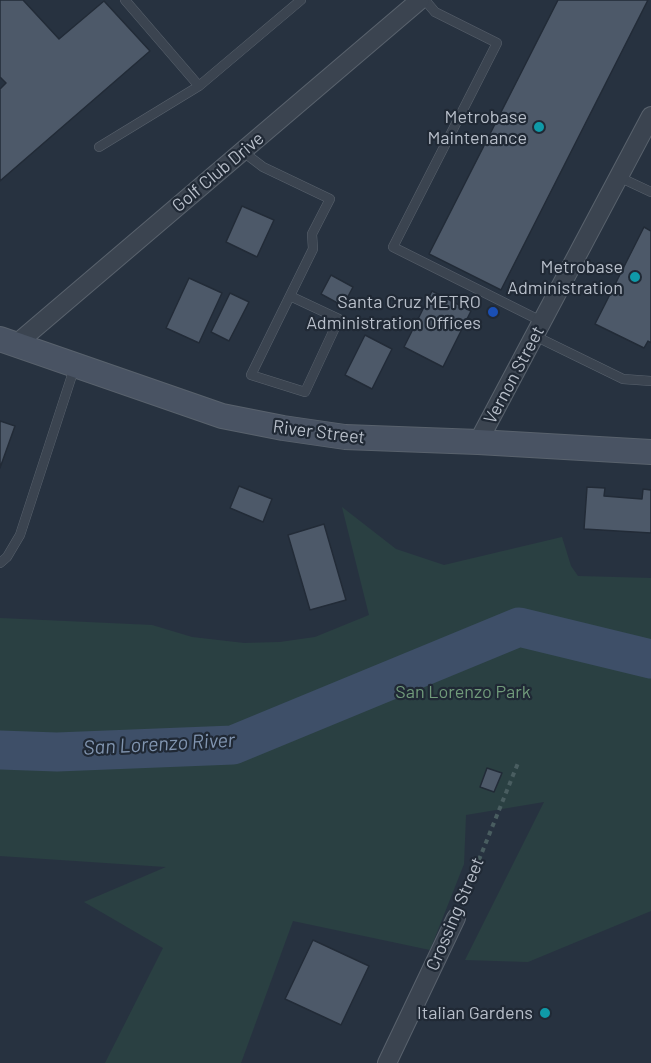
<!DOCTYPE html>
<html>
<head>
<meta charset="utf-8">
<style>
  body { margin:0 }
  canvas { display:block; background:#273240 }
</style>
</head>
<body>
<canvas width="651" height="1063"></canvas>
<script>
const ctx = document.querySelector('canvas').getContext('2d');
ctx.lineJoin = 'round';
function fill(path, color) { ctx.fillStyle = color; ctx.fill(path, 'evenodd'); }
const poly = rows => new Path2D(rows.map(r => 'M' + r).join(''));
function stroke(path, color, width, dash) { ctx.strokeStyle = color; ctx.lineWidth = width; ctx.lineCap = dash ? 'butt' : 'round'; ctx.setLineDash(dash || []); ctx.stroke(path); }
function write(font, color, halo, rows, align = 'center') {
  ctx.font = font + ' Barlow,sans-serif'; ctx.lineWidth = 4.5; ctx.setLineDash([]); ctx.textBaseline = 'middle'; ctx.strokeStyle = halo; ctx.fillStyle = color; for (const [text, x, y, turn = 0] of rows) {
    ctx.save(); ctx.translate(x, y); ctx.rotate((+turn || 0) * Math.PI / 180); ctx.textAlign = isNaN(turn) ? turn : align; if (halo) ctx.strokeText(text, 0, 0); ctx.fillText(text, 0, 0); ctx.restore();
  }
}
fill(poly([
  [342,507,396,549,444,565,562,537,571,566,578,576,651,578,651,911,528,962,465,960,544,802,466,815,464,864,430,950,293,921,241,1063,105,1063,163,948,84,902,166,867,0,856,0,618,152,625,192,637,244,643,280,642,315,637,369,615]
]), '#2a4042');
stroke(poly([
  [0,750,57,752,233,745,519,627,651,659]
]), '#3e4f68', 39);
const building = poly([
  [0,0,23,0,59,39,104,1,150,51,0,181,0,89,6,83,0,77,0,0],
  [558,0,648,0,501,290,429,254,558,0],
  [242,206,274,220,257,257,226,242,242,206],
  [644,227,651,231,651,343,648,341,644,348,595,324,644,227],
  [331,275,353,287,343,306,321,294,331,275],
  [189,278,222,293,199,343,166,328,189,278],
  [432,291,471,311,443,367,404,347,432,291],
  [230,293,249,302,229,341,211,332,230,293],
  [365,335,392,349,372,389,345,375,365,335],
  [0,421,15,426,0,468,0,421],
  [239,486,272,499,263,522,230,508,239,486],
  [587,487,605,488,604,496,642,499,643,489,651,490,651,533,584,529,587,487],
  [324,524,346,600,310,610,288,535,324,524],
  [487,768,502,773,494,792,480,787,487,768],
  [313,940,369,966,341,1025,285,999,313,940]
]);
fill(building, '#4d5969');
stroke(building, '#222b37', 1.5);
const lane = poly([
  [125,0,199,86,301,0],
  [425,0,435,12,497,43,393,247,543,322],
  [99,147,199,86],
  [242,151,263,167,330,199,312,234,313,249,251,375,305,392,339,319,290,296],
  [619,177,651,192],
  [535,336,623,379,651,381],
  [0,563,7,557,20,535,75,366]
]);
const street = poly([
  [15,345,420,0],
  [478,442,651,116],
  [387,1063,456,918]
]);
const secondary = poly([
  [0,339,222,416,283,428,345,437,478,442,651,452]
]);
stroke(lane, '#59626d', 10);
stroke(street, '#59626d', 20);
stroke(secondary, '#59626d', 26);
stroke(poly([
  [462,902,518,763]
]), '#495d60', 4, [4.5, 4.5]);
stroke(lane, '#3b4450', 9);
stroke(street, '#3b4450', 18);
stroke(secondary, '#495363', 24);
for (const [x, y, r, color] of [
  [539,127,6,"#0f9aa8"],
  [635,277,6,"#0f9aa8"],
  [493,312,6,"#1a4fb4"],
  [545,1013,6,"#0f9aa8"]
]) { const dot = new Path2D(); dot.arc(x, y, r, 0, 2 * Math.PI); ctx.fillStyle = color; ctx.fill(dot); stroke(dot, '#202935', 2); }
write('18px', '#b8bfca', '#202935', [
  ["Metrobase",527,117],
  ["Maintenance",527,138],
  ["Metrobase",623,267],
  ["Administration",623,288],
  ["Santa Cruz METRO",481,302],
  ["Administration Offices",481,323],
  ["Italian Gardens",533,1013]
], 'right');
write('18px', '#b8bfca', '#202935', [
  ["Golf Club Drive",218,172,-40],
  ["Vernon Street",514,375,-62],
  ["River Street",319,432,7],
  ["Crossing Street",455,914,-67]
]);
write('18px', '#709a7a', '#202935', [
  ["San Lorenzo Park",463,692]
]);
write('italic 20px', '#8195b0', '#202935', [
  ["San Lorenzo River",159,744,-3]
]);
</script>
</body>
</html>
